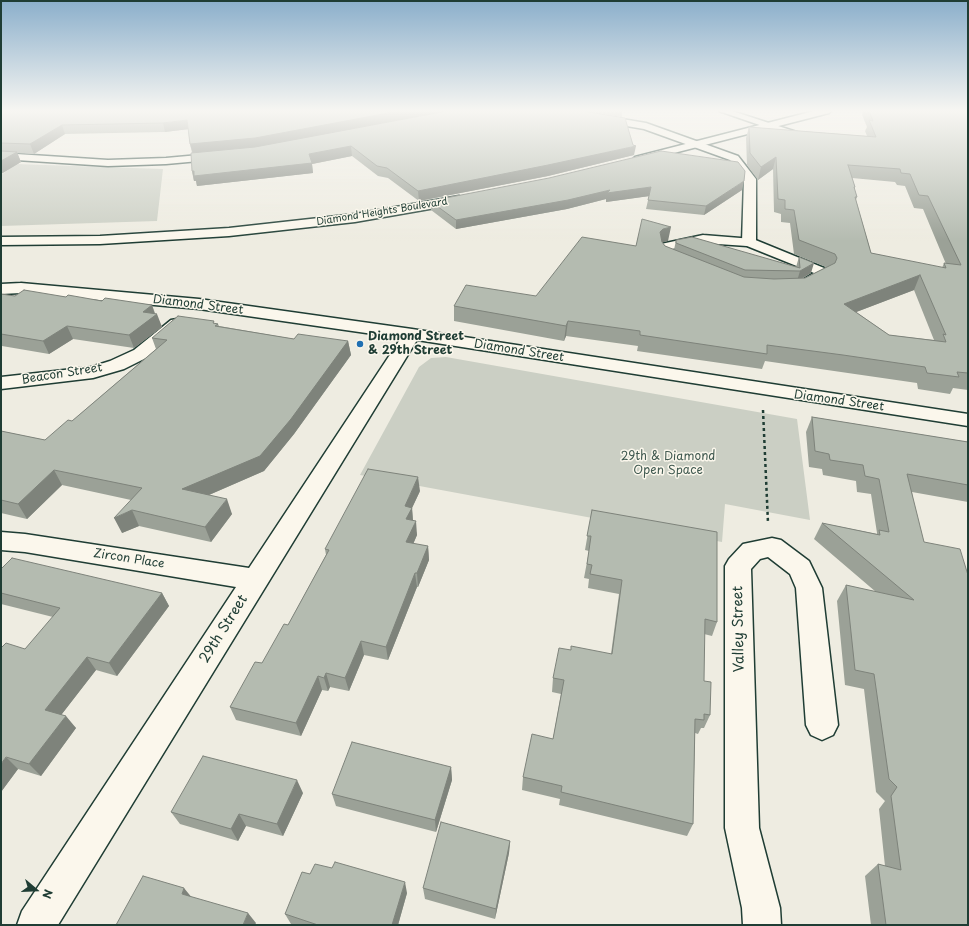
<!DOCTYPE html>
<html>
<head>
<meta charset="utf-8">
<style>
  body { margin:0 }
  #map { position:relative; width:969px; height:926px; overflow:hidden; background:#eeece1; font-family:"Playpen Sans",sans-serif }
  canvas { display:block }
  .frame { position:absolute; inset:0; border:2px solid #1f3d34; pointer-events:none }
  .north { position:absolute; left:16px; top:870px; width:40px; height:40px; -webkit-text-stroke:3px #fbf7ec; paint-order:stroke; rotate:109deg; font-size:11px; font-weight:700; line-height:16px; text-align:center; color:#1f3d34 }
  .north::after { content:''; display:block; margin:auto; width:14px; height:18px; background:#1f3d34; clip-path:polygon(50% 0,100% 100%,50% 72%,0 100%) }
</style>
</head>
<body>
<div id="map">
<canvas width="969" height="926"></canvas>
<div class="frame"></div>
<div class="north">N</div>
</div>
<script>
const ctx = document.querySelector('canvas').getContext('2d');
ctx.lineJoin = 'round';
function fill(path, color) { ctx.fillStyle = color; ctx.fill(path, 'evenodd'); }
const poly = rows => new Path2D(rows.map(r => 'M' + r).join(''));
function stroke(path, color, width, dash) { ctx.strokeStyle = color; ctx.lineWidth = width; ctx.lineCap = dash ? 'butt' : 'round'; ctx.setLineDash(dash || []); ctx.stroke(path); }
function write(font, color, halo, rows, align = 'center') {
  ctx.font = font + ' "Playpen Sans",sans-serif'; ctx.lineWidth = 3; ctx.setLineDash([]); ctx.textBaseline = 'middle'; ctx.strokeStyle = halo; ctx.fillStyle = color; for (const [text, x, y, turn = 0] of rows) {
    ctx.save(); ctx.translate(x, y); ctx.rotate((+turn || 0) * Math.PI / 180); ctx.textAlign = isNaN(turn) ? turn : align; if (halo) ctx.strokeText(text, 0, 0); ctx.fillText(text, 0, 0); ctx.restore();
  }
}
fill(poly([
  [16,164,163,169,157,221,1,226,1,175],
  [446,357,797,419,810,520,725,504,722,542,360,475,419,367,431,358]
]), '#cbcfc4');
const lane = poly([
  [719,111,732,111,809,136,811,138,806,141,803,140,719,111],
  [703,235,753,239,829,270,831,273,829,276,800,291,770,292,740,290,663,259,661,256,659,247,661,244,703,235],
  [703,243,747,246,814,273,797,283,742,282,673,254,672,249,703,243]
]);
const street = poly([
  [552,111,575,111,646,123,738,156,756,179,756,242,754,245,749,246,744,245,742,242,744,179,730,160,644,129,557,114,552,111],
  [1,153,108,160,166,158,221,153,227,156,221,159,166,164,108,166,1,159,1,153],
  [21,283,199,299,412,329,968,414,968,426,417,340,58,925,17,925,22,911,236,587,25,552,1,550,1,532,25,534,249,568,401,338,199,309,21,293,1,294,1,284,21,283],
  [177,319,183,320,186,324,183,328,163,346,146,358,124,369,93,378,1,389,1,377,91,367,110,361,134,350,171,320,177,319],
  [772,538,781,540,809,561,822,588,838,725,833,735,822,740,811,735,806,725,796,588,790,574,768,557,760,559,751,569,759,828,780,908,781,925,743,925,742,908,725,828,725,566,729,559,743,544,772,538]
]);
const secondary = poly([
  [814,111,831,111,829,113,639,162,633,159,635,157,814,111],
  [459,196,465,200,464,203,355,222,229,236,100,244,1,245,1,237,100,236,229,228,355,214,459,196]
]);
stroke(lane, '#1f3d34', 3);
stroke(street, '#1f3d34', 3);
stroke(secondary, '#1f3d34', 3);
stroke(poly([
  [763,410,768,523]
]), '#1f3d34', 2.5, [3, 3]);
fill(lane, '#fbf7ec');
fill(street, '#fbf7ec');
fill(secondary, '#fbf7ec');
fill(poly([
  [1,111,634,155,548,176,419,201,388,178,378,176,352,156,312,164,313,173,197,186,196,181,194,181,192,171,192,153,190,144,188,129,165,132,65,134,34,154,17,153,21,162,1,174],
  [585,111,622,111,622,117],
  [863,111,968,111,968,390,953,388,950,394,918,389,917,383,765,361,762,369,637,351,638,346,566,336,564,341,454,321,454,306,536,296,636,246,668,241,662,242,665,246,674,250,676,240,796,267,799,257,811,273,803,278,805,278,826,267,794,254,790,223,781,222,781,214,774,212,773,169,758,180,747,165,746,138,749,127,867,136,865,131,867,127,862,115],
  [852,178,895,182,897,185,905,186,914,208,923,209,946,264,944,263,942,268,871,253,856,200,857,197,854,189,855,187],
  [914,290,934,340,889,335,856,312],
  [742,190,704,215,646,209,649,196,606,202,606,199,567,209,456,229,431,210,430,201],
  [1,294,15,296,66,297,152,305,155,313,162,327,134,348,73,339,49,354,2,346,1,346],
  [215,323,218,324,219,326,294,339,348,341,351,355,294,434,264,471,209,495,232,514,211,542,139,526,122,533,131,500,62,485,27,519,1,513,1,431,45,440,72,421,156,349,152,338],
  [812,417,968,442,968,502,912,492,968,925,871,925,865,876,878,864,885,866,879,809,885,801,876,792,864,689,845,685,837,601,846,585,876,592,814,539,822,523,877,534,877,533,871,494,857,492,856,481,823,475,822,469,809,467,806,432],
  [420,491,412,508,413,520,417,535,413,544,428,546,429,560,418,587,417,587,388,660,364,655,349,691,330,687,328,691,322,690,301,736,236,720,230,707,262,663,288,625,326,555,325,549],
  [592,510,717,622,712,636,704,634,704,681,710,715,704,728,701,728,698,734,695,733,693,824,687,836,559,805,560,799,522,790,523,777,553,739,561,694,552,692,553,678,571,650,611,654,619,594,588,588,589,579,584,578,589,551,585,550],
  [1,569,162,593,169,606,117,676,96,670,61,715,76,728,41,776,18,769,1,792,25,649,53,617,1,604],
  [451,767,452,780,436,832,336,806,332,794],
  [303,793,283,836,246,826,238,841,180,824,171,812],
  [510,841,509,853,495,919,425,899,423,888],
  [310,874,407,893,398,925,294,925,291,924,285,914]
]), '#9ba197');
fill(poly([
  [399,111,446,111,257,148,193,154,190,144],
  [187,120,190,129,165,132,163,123],
  [62,125,65,134,34,154,30,144],
  [351,146,352,156,312,164,313,173,197,186,196,181,194,181,192,171,309,154],
  [636,146,634,155,548,176,419,201,418,191],
  [17,152,21,162,1,174,1,161],
  [776,157,773,169,758,180,761,167],
  [744,181,742,190,704,215,706,206],
  [651,187,650,196,606,202,606,199,567,209,456,229,456,220,610,190],
  [671,227,668,241,661,243,660,232,663,229],
  [814,263,811,273,797,281,800,271],
  [920,275,914,290,838,319,844,304],
  [152,305,155,315,157,314,162,327,134,348,129,335,143,312],
  [568,321,566,336,564,341,566,326],
  [67,326,73,339,49,354,43,341],
  [348,341,351,355,294,434,264,471,188,504,182,489],
  [54,470,62,485,27,519,18,504],
  [418,477,420,491,412,508,413,522,408,533,405,506],
  [227,499,232,514,211,542,205,527],
  [132,510,139,526,122,533,114,518],
  [416,521,417,535,408,556,406,542],
  [428,546,429,560,418,587,417,573],
  [415,573,417,587,388,660,386,647],
  [162,593,169,606,117,676,109,663],
  [361,641,364,655,349,691,345,678],
  [87,657,96,670,55,723,45,710],
  [326,673,330,687,328,691,324,678],
  [318,676,322,690,301,736,296,723],
  [66,716,76,728,41,776,29,764],
  [6,757,18,769,1,792,1,764],
  [451,767,452,780,436,832,435,820],
  [297,780,303,793,283,836,277,824],
  [239,814,246,826,238,841,231,829],
  [510,841,509,853,495,919,496,909],
  [405,882,407,893,398,925,392,925],
  [184,888,193,899,182,894],
  [248,913,256,923,255,925,243,925]
]), '#7e837b');
const building = poly([
  [1,111,399,111,255,138,190,144,187,120,163,123,62,125,30,144,1,143,1,111],
  [447,111,583,111,625,118,633,145,636,146,548,165,418,191,387,168,377,166,351,146,309,154,312,163,194,176,194,171,192,171,191,153,255,147,447,111],
  [869,111,968,111,968,166,967,166,968,167,968,373,957,372,959,377,927,373,925,367,843,355,767,345,767,354,640,335,640,331,568,321,566,326,454,306,466,285,536,296,582,237,636,246,642,219,671,227,663,229,660,232,662,242,665,246,744,277,774,279,805,278,835,263,837,258,835,254,799,240,794,210,785,209,785,200,778,199,776,157,761,167,750,153,749,127,876,137,869,120,873,121,869,111],
  [848,165,900,169,901,173,910,174,919,195,928,196,961,265,944,263,946,268,871,253,855,197,857,197,854,187,855,187,848,165],
  [920,275,946,335,943,334,946,342,889,335,844,304,920,275],
  [1,151,17,152,1,161,1,151],
  [661,151,738,162,745,171,744,181,706,206,648,200,651,187,607,193,610,190,568,200,456,220,430,201,549,178,661,151],
  [692,237,800,268,799,257,814,263,800,271,745,270,676,243,676,240,692,237],
  [24,290,66,297,68,295,102,301,105,298,152,305,143,312,157,314,129,335,67,326,43,341,1,334,1,294,15,296,24,290],
  [178,316,214,321,213,323,218,324,215,326,294,339,298,334,348,341,291,419,260,456,182,489,227,499,205,527,132,510,114,518,142,488,54,470,18,504,1,500,1,431,45,440,68,420,72,421,167,340,152,338,178,316],
  [812,417,968,442,968,485,907,474,924,542,960,549,968,575,968,925,886,925,878,864,901,870,891,796,897,787,889,779,874,674,855,670,846,585,914,600,822,523,880,535,879,530,889,532,879,479,865,476,863,465,830,460,829,454,815,451,812,417],
  [368,469,418,477,405,506,412,508,406,519,416,521,406,542,428,546,417,573,415,573,386,647,361,641,345,678,326,673,324,678,318,676,296,723,230,707,255,662,262,663,284,624,288,625,329,550,325,549,368,469],
  [592,510,717,532,717,622,705,619,704,681,711,682,710,715,704,714,704,720,695,719,693,824,561,792,562,786,523,777,532,734,553,739,564,680,553,678,559,648,571,650,571,646,612,654,622,580,590,574,592,565,587,564,591,536,587,536,592,510],
  [12,558,162,593,109,663,87,657,45,710,66,716,29,764,6,757,1,764,1,648,6,643,25,649,60,608,1,593,1,569,12,558],
  [352,742,451,767,435,820,332,794,352,742],
  [203,756,297,780,277,824,239,814,231,829,171,812,203,756],
  [441,822,510,841,496,909,423,888,441,822],
  [335,862,405,882,392,925,318,925,285,914,302,872,310,874,315,864,332,868,335,862],
  [143,876,184,888,182,894,248,913,243,925,116,925,143,876]
]);
fill(building, '#b4bbb0');
stroke(building, '#7e837b', 1);
const sky = ctx.createLinearGradient(0, 0, 0, 241);
sky.addColorStop(0, '#8bafcb');
sky.addColorStop(0.46, '#f7f6f2');
sky.addColorStop(1, '#f7f6f200');
ctx.fillStyle = sky;
ctx.fillRect(0, 0, 969, 241);
for (const [x, y, r, color] of [
  [360,344,4,"#1f6fb2"]
]) { const dot = new Path2D(); dot.arc(x, y, r, 0, 2 * Math.PI); ctx.fillStyle = color; ctx.fill(dot); stroke(dot, '#fbf7ec', 1.5); }
write('10px', '#1f3d34', '#fbf7ec', [
  ["Diamond Heights Boulevard",382,212,-9]
]);
write('12px', '#1f3d34', '#fbf7ec', [
  ["Diamond Street",198,305,7],
  ["Diamond Street",519,351,9],
  ["Beacon Street",62,374,-9],
  ["Diamond Street",839,401,8],
  ["Zircon Place",129,559,9]
]);
write('bold 12px', '#1f3d34', '#fbf7ec', [
  ["Diamond Street",368,337],
  ["& 29th Street",368,351]
], 'left');
write('12px', '#415a51', '#fbf7ec', [
  ["29th & Diamond",668,457],
  ["Open Space",668,471]
]);
write('14px', '#1f3d34', '#fbf7ec', [
  ["29th Street",224,629,-58],
  ["Valley Street",739,629,-91]
]);
</script>
</body>
</html>
